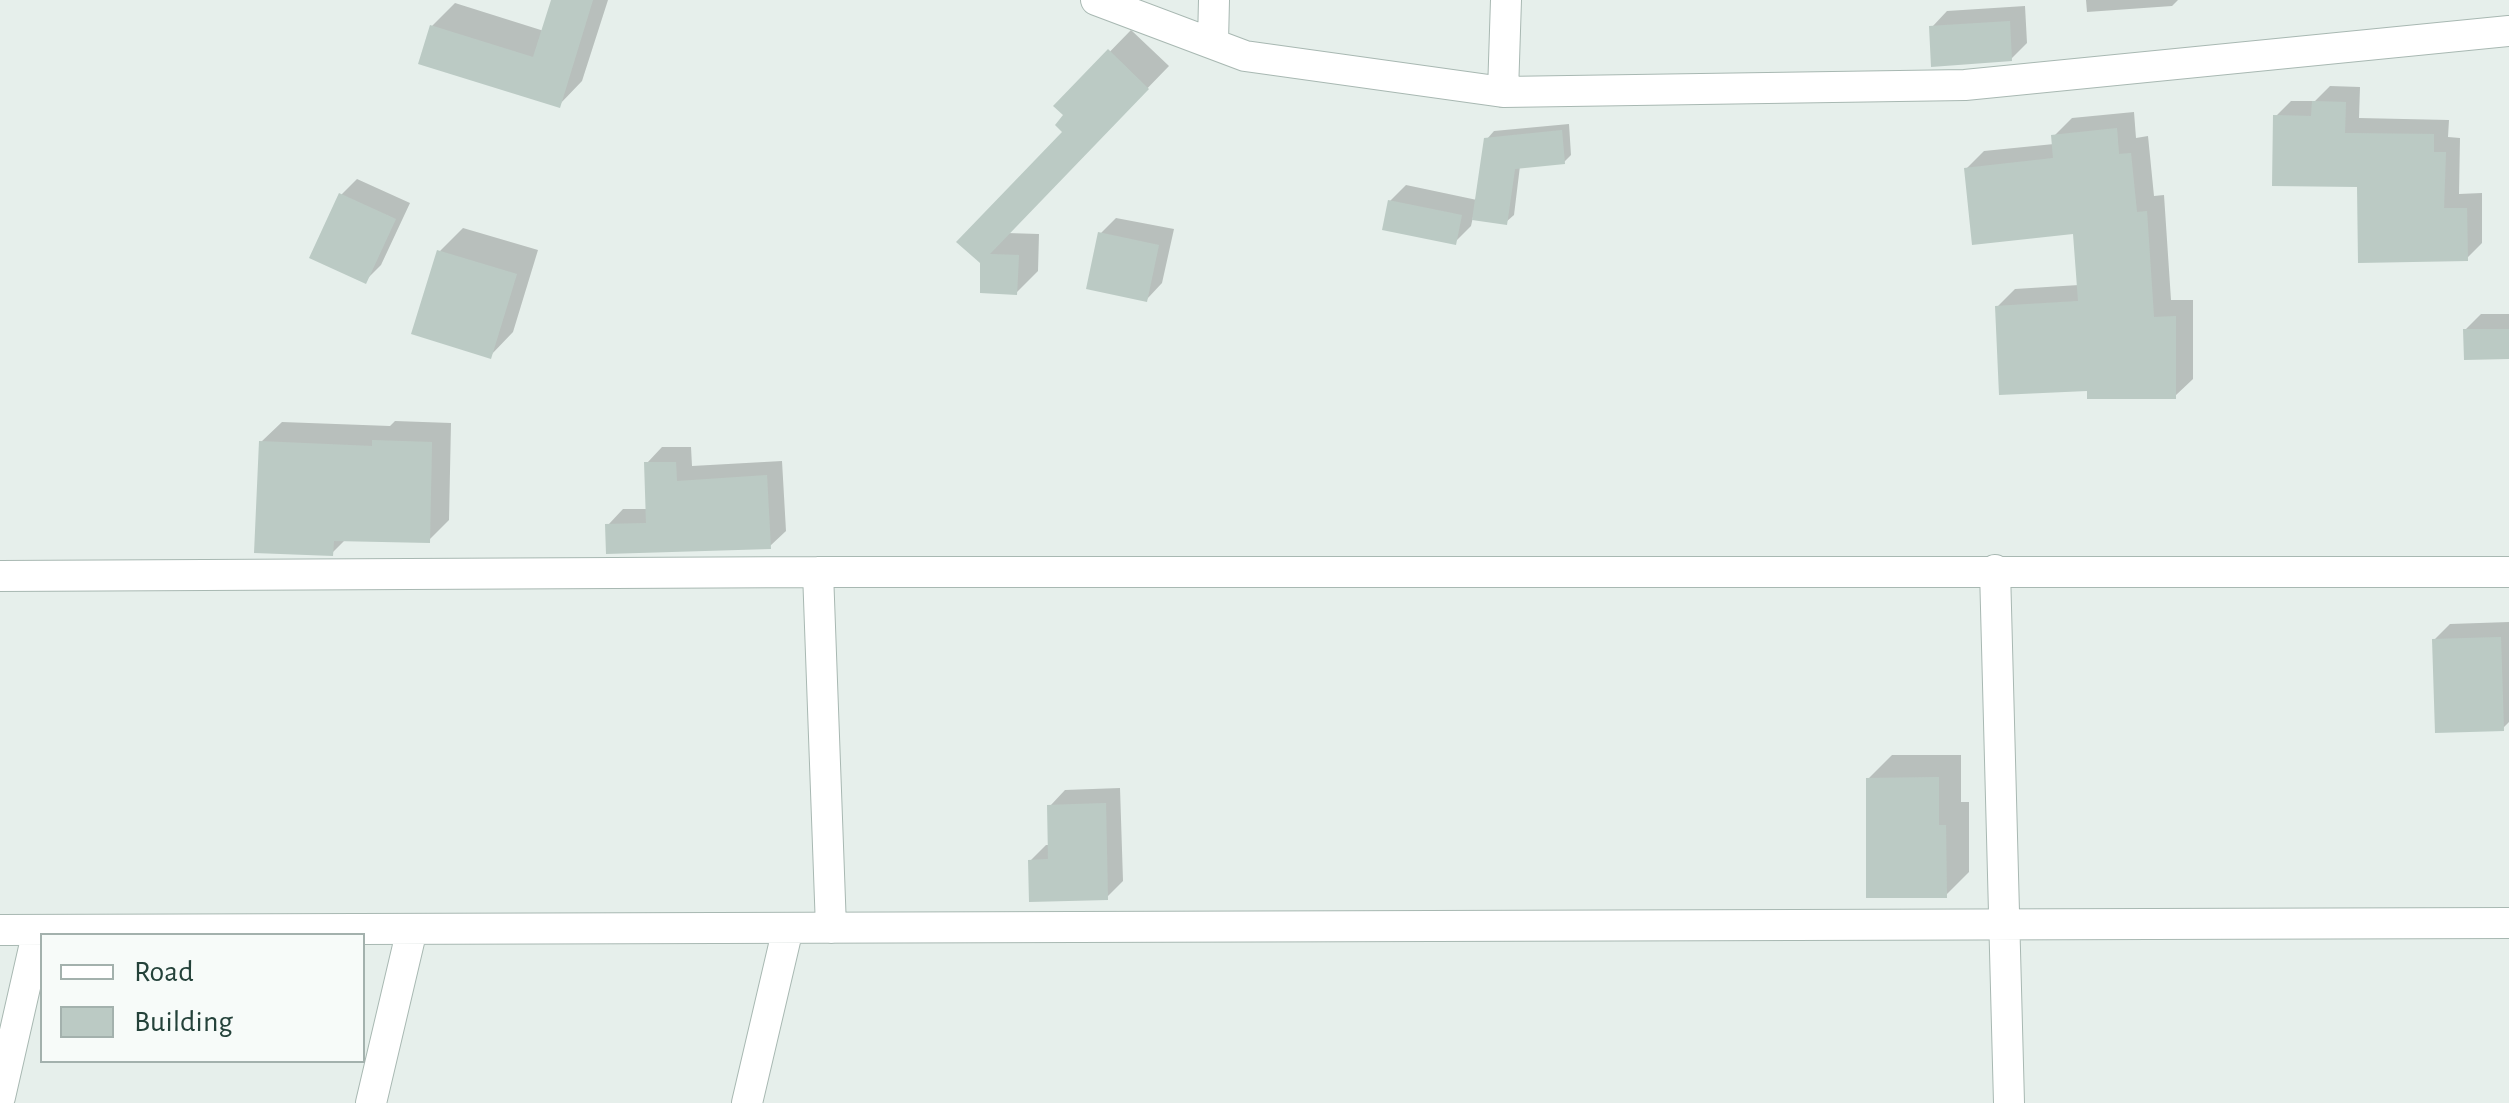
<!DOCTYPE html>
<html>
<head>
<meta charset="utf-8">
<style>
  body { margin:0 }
  #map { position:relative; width:2509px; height:1103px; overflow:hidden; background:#e6efeb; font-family:"Alegreya Sans",sans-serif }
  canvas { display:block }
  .legend { position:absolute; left:40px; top:933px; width:325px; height:130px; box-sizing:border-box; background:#f7fbf9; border:2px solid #a3b1ad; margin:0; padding:12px 18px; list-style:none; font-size:30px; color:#24423a }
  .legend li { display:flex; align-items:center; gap:20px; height:50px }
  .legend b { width:50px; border:2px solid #a3b1ad }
</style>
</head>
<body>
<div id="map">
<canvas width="2509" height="1103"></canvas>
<ul class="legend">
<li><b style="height:12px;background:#fff"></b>Road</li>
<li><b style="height:28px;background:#bbcac4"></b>Building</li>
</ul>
</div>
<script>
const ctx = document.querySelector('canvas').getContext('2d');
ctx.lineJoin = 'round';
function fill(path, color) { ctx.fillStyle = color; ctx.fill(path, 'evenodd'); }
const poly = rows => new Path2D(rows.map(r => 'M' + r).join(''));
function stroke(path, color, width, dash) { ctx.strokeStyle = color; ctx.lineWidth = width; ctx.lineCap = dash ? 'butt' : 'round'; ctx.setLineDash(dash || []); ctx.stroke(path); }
fill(poly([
  [554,0,608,0,582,81,559,105,432,26,455,3,544,31],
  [2086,0,2178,0,2172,6,2087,12],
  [2025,6,2027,43,2011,59,1932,27,1947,11],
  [1131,30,1169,66,1007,233,1039,234,1038,271,1016,293,983,262,1065,132,1067,115,1057,106],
  [2330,86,2360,87,2359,118,2449,120,2448,137,2460,138,2459,194,2482,193,2482,243,2467,258,2360,184,2276,116,2291,101,2315,101],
  [2134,112,2136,138,2148,136,2154,196,2164,195,2171,300,2193,300,2193,379,2175,396,2090,388,1997,307,2015,289,2079,285,2076,231,1966,169,1984,151,2054,144,2054,136,2072,118],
  [1569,124,1571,155,1564,162,1520,166,1514,215,1506,222,1473,217,1471,226,1455,242,1390,201,1406,185,1477,200,1487,139,1494,131],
  [357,179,410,203,381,265,365,281,341,195],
  [1116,218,1174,229,1162,283,1147,299,1100,234],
  [463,228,538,250,513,332,490,356,440,251],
  [2481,314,2509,314,2509,357,2465,330],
  [395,421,451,423,449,520,429,540,346,539,332,553,261,442,282,422,390,426],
  [662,447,691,447,692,466,782,461,786,531,770,546,608,525,623,509,648,509,647,463],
  [2509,622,2509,722,2503,728,2434,640,2450,624],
  [1892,755,1961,755,1961,802,1969,802,1969,872,1946,895,1868,779],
  [1120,788,1123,881,1107,897,1030,861,1046,845,1050,845,1050,806,1065,790]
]), '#0003');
fill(poly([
  [551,0,593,0,560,108,418,64,430,25,533,57],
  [2010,21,2012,61,1931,67,1929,26],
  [1108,49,1149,89,990,254,1019,255,1017,295,980,293,980,263,956,242,1062,132,1055,125,1063,115,1053,106],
  [2312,101,2346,102,2345,133,2434,134,2434,152,2446,152,2444,208,2467,208,2468,261,2358,263,2357,187,2272,186,2273,115,2311,116],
  [2117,128,2119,154,2131,153,2137,212,2147,211,2154,317,2176,316,2176,399,2087,399,2087,391,1999,395,1995,306,2078,301,2073,234,1972,245,1964,168,2053,158,2051,135],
  [1562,130,1565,164,1515,169,1507,225,1472,220,1484,138],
  [339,193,396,219,366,284,309,258],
  [1388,200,1462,215,1456,245,1382,230],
  [1098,232,1159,245,1147,302,1086,289],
  [437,250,517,274,491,359,411,334],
  [2463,329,2509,329,2509,359,2464,360],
  [372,440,432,442,430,543,334,541,333,556,254,553,259,441,372,446],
  [644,462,676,462,677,481,767,475,771,549,606,554,605,524,646,523],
  [2501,637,2504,731,2435,733,2432,639],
  [1939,777,1939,825,1946,825,1947,898,1866,898,1866,778],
  [1106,803,1108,900,1029,902,1028,860,1048,859,1047,805]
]), '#bbcac4');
const minor = poly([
  [1096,0,1245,56,1503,92,1965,85,2509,31],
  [1213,42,1214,0],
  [1503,92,1506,0],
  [1995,570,2009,1103],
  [818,572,831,928],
  [0,576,818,572,2509,572],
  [0,930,2509,923],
  [0,1097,38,930],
  [371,1103,412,929],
  [747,1103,788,928]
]);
stroke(minor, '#a8b8b2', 32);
stroke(minor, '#fff', 30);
</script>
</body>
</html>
